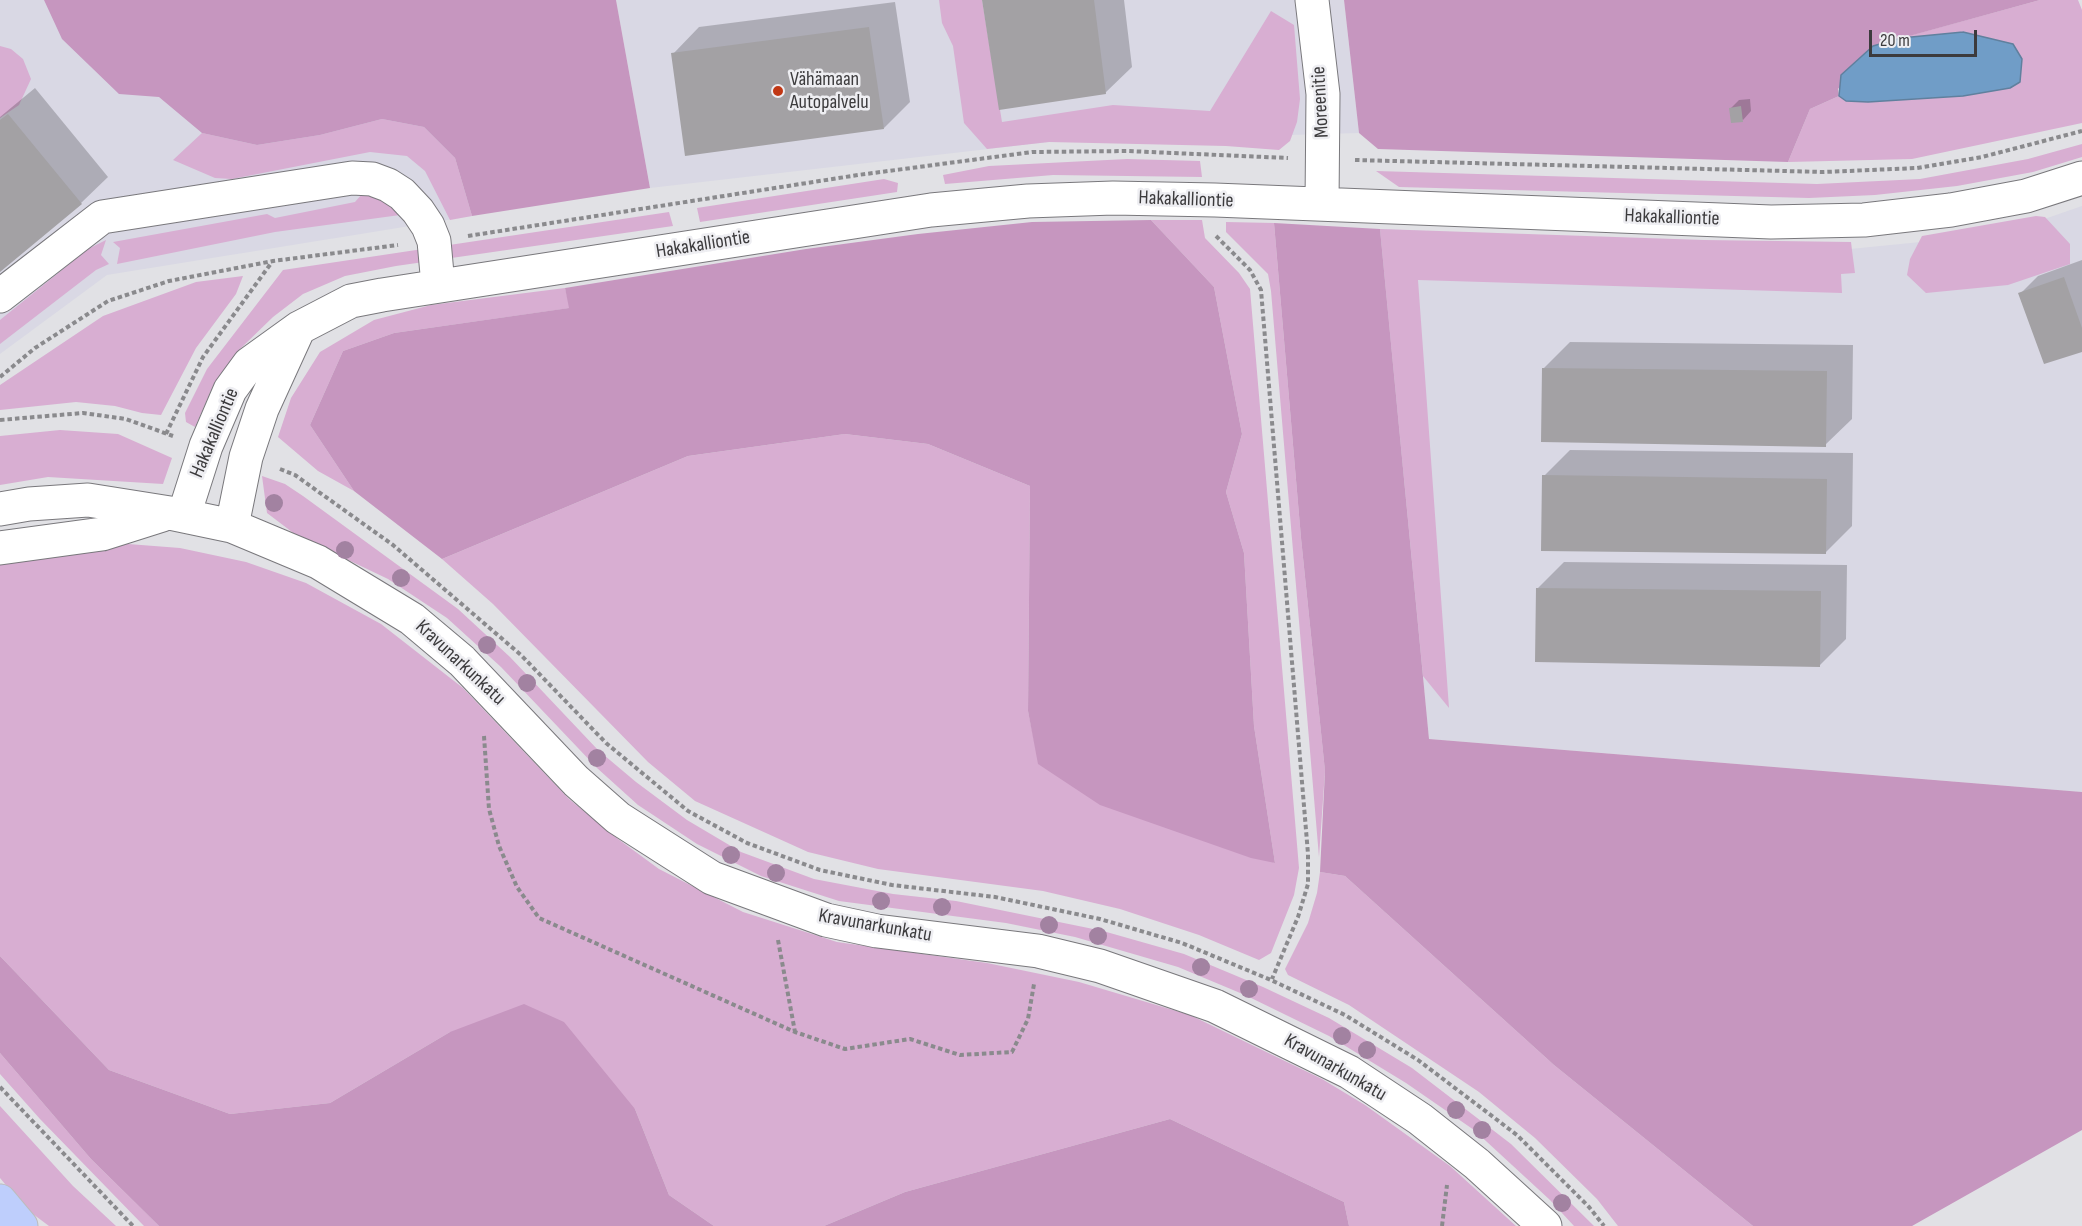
<!DOCTYPE html>
<html>
<head>
<meta charset="utf-8">
<style>
  body { margin:0 }
  #map { position:relative; width:2082px; height:1226px; overflow:hidden; background:#e1e1e5; font-family:"Sofia Sans Condensed",sans-serif }
  canvas { display:block }
  .scale { position:absolute; left:1869px; top:30px; width:108px; height:27px; box-sizing:border-box; border:3px solid #3c3b3d; border-top:0; padding-left:8px; font-size:18px; line-height:21px; white-space:nowrap; color:#3c3b3d; -webkit-text-stroke:4px #eeeef2; paint-order:stroke }
</style>
</head>
<body>
<div id="map">
<canvas width="2082" height="1226"></canvas>
<div class="scale">20 m</div>
</div>
<script>
const ctx = document.querySelector('canvas').getContext('2d');
ctx.lineJoin = 'round';
function fill(path, color) { ctx.fillStyle = color; ctx.fill(path, 'evenodd'); }
const poly = rows => new Path2D(rows.map(r => 'M' + r).join(''));
function stroke(path, color, width, dash) { ctx.strokeStyle = color; ctx.lineWidth = width; ctx.lineCap = dash ? 'butt' : 'round'; ctx.setLineDash(dash || []); ctx.stroke(path); }
function write(font, color, halo, rows, align = 'center') {
  ctx.font = font + ' "Sofia Sans Condensed",sans-serif'; ctx.lineWidth = 5; ctx.setLineDash([]); ctx.textBaseline = 'middle'; ctx.strokeStyle = halo; ctx.fillStyle = color; for (const [text, x, y, turn = 0] of rows) {
    ctx.save(); ctx.translate(x, y); ctx.rotate((+turn || 0) * Math.PI / 180); ctx.textAlign = isNaN(turn) ? turn : align; if (halo) ctx.strokeText(text, 0, 0); ctx.fillText(text, 0, 0); ctx.restore();
  }
}
fill(poly([
  [0,0,407,0,472,216,107,275,0,354],
  [616,0,1344,0,1359,133,1049,142,650,188],
  [2082,206,2082,792,1429,739,1380,229,1850,249,2001,234]
]), '#d9d8e4');
fill(poly([
  [939,0,982,0,1002,122,1113,105,1210,111,1271,11,1294,25,1300,99,1297,122,1290,141,1279,150,1226,146,1049,142,987,149,964,123,953,46,942,23],
  [2040,0,2078,0,2082,10,2082,123,1912,159,1788,162,1810,109,1839,96,1846,101,1868,102,1963,96,1963,32,1901,38],
  [0,46,11,49,23,59,31,79,19,105,0,118],
  [382,119,424,127,455,158,472,216,450,220,425,171,407,156,370,152,232,179,215,178,173,160,202,133,257,145,320,135],
  [2082,144,2082,157,2033,172,1957,186,1875,195,1809,198,1399,187,1376,171,1817,184,1920,179,2028,159],
  [1127,159,1200,161,1202,177,1053,175,945,184,943,175,989,166],
  [884,179,898,183,897,192,700,222,697,208],
  [362,194,375,194,394,202,400,215,275,232,117,264,120,248,113,242,267,214,275,218,355,202],
  [669,212,673,226,396,266,345,276,303,294,273,317,238,351,213,386,195,427,186,422,185,413,207,369,283,270],
  [2036,216,2045,217,2070,244,2070,264,2008,285,1926,293,1907,275,1910,259,1922,236],
  [1151,220,1202,220,1205,238,1239,273,1250,289,1299,868,1294,895,1271,953,1259,960,1199,935,1120,909,1043,891,878,869,808,852,695,801,648,762,493,604,442,559,688,456,845,434,928,444,1030,486,1028,711,1039,764,1275,863,1254,726,1244,553,1226,492,1242,434,1214,287],
  [1226,222,1274,223,1301,538,1325,771,1319,857,1271,291,1268,274,1226,232],
  [1380,229,1704,240,1851,242,1853,258,1855,273,1841,274,1842,293,1418,280,1449,708,1423,676],
  [106,240,101,255,109,264,96,270,0,344,0,320,88,249],
  [243,276,236,294,196,348,161,415,142,413,115,406,76,402,0,410,0,385,103,316,196,282],
  [565,288,570,308,394,333,343,351,310,425,354,491,318,471,278,437,291,398,320,352,374,320,431,305],
  [60,430,118,434,172,458,163,484,48,477,0,485,0,436],
  [262,476,285,484,303,496,458,609,510,657,598,750,636,782,687,820,741,852,814,879,893,894,956,901,1103,931,1184,954,1263,987,1329,1018,1412,1068,1511,1144,1594,1226,1574,1226,1550,1200,1474,1130,1406,1083,1329,1036,1245,995,1178,967,1075,937,1006,923,839,901,761,876,697,844,638,805,597,768,501,667,447,618,388,579,296,535,267,513],
  [128,544,180,548,246,562,306,583,381,624,463,688,569,799,618,839,659,869,743,912,837,942,987,963,1079,982,1190,1015,1322,1079,1365,1105,1450,1166,1516,1226,1349,1226,1344,1202,1170,1119,905,1192,824,1226,714,1226,669,1195,635,1109,450,1032,330,1103,230,1114,109,1070,0,956,0,559,76,545],
  [1320,872,1345,876,1554,1065,1753,1226,1618,1226,1597,1199,1535,1138,1479,1092,1349,1005,1288,975,1285,969,1308,923,1317,893],
  [0,1053,91,1159,159,1226,144,1226,40,1119,0,1074],
  [0,1106,73,1186,116,1226,49,1226,25,1208,0,1178]
]), '#d8aed2');
fill(poly([
  [44,0,616,0,650,188,472,216,455,158,424,127,382,119,320,135,257,145,202,133,159,97,119,94,62,39],
  [1344,0,2040,0,1873,46,1838,89,1839,96,1810,109,1788,162,1378,149,1359,133],
  [1151,220,1214,287,1242,434,1226,492,1244,553,1254,726,1275,863,1251,858,1100,805,1038,764,1028,711,1030,486,928,444,845,434,688,456,442,559,354,491,310,425,343,351,394,333,569,308,565,288,806,249,918,234,1032,222],
  [1274,223,1380,229,1429,739,2082,792,2082,1130,1912,1226,1753,1226,1554,1065,1345,876,1320,872,1325,771,1301,538],
  [0,956,109,1070,230,1114,330,1103,450,1032,524,1004,564,1022,635,1109,669,1195,714,1226,159,1226,91,1159,0,1053],
  [1170,1119,1344,1202,1349,1226,824,1226,905,1192]
]), '#c696bf');
const water = poly([
  [1963,32,2013,44,2022,59,2020,82,2010,88,1963,96,1868,102,1846,101,1839,96,1841,75,1873,46,1901,38,1963,32]
]);
fill(water, '#709dc7');
stroke(water, '#60809e', 1.5);
fill(poly([
  [984,0,1124,0,1132,67,1105,93],
  [895,2,910,102,884,128,673,54,699,27],
  [35,88,108,177,81,203,0,270,0,117],
  [1750,99,1751,111,1743,120,1730,109,1739,100],
  [2082,260,2082,350,2020,294,2038,276],
  [1570,342,1853,345,1852,419,1825,445,1544,368],
  [1570,450,1853,453,1852,526,1825,553,1544,476],
  [1564,562,1847,565,1846,639,1820,665,1538,588]
]), '#0003');
fill(poly([
  [982,0,1094,0,1106,94,999,110],
  [869,27,884,129,685,156,671,53],
  [1741,106,1743,122,1731,123,1729,108],
  [8,114,82,204,0,272,0,120],
  [2064,277,2082,328,2082,352,2044,364,2018,293],
  [1542,368,1827,371,1826,447,1541,442],
  [1542,475,1827,479,1826,554,1541,551],
  [1536,588,1821,591,1820,667,1535,662]
]), '#a3a1a4');
const minor = poly([
  [1312,0,1323,94,1322,204],
  [0,296,102,217,352,178,372,179,388,185,402,194,418,211,428,226,434,241,438,285],
  [0,509,29,504,88,500,170,513,232,526,318,562,412,619,462,661,576,781,618,818,712,878,826,920,877,931,1038,951,1100,966,1215,1006,1349,1072,1420,1119,1477,1164,1545,1226],
  [184,515,206,446,230,390,249,364,299,328,351,301,382,295,931,210,1028,201,1113,198,1215,200,1771,222,1864,220,1951,210,2026,196,2082,178],
  [232,526,246,457,262,409,299,328],
  [0,548,102,534,162,515]
]);
const major = poly([
  [0,1201,21,1226]
]);
stroke(minor, '#79787c', 35);
stroke(major, '#bdbcbd', 35);
stroke(poly([
  [1355,160,1824,172,1917,168,1982,157,2082,131],
  [468,236,858,175,1032,152,1127,151,1288,158],
  [1216,236,1250,270,1261,290,1308,854,1308,884,1298,917,1272,979],
  [0,377,35,348,108,301,169,281,273,261,398,245],
  [0,420,83,413,126,419,173,436],
  [166,434,203,357,272,262],
  [280,469,295,475,393,545,521,655,606,743,688,811,747,843,820,870,892,885,995,897,1100,919,1182,943,1271,980,1345,1015,1418,1060,1517,1135,1589,1207,1604,1226],
  [484,736,489,809,499,846,517,887,539,918,795,1032,845,1049,910,1039,960,1055,1012,1052,1028,1019,1034,984],
  [778,940,795,1032],
  [0,1087,133,1226],
  [1442,1226,1447,1185]
]), '#8a8a8d', 4, [4.5, 3]);
stroke(minor, '#fff', 33);
stroke(major, '#becefc', 33);
ctx.fillStyle = '#a282a1';
for (const [x, y] of [
  [274,503],
  [345,550],
  [401,578],
  [487,645],
  [527,683],
  [597,758],
  [731,855],
  [776,873],
  [881,901],
  [942,907],
  [1049,925],
  [1098,936],
  [1201,967],
  [1249,989],
  [1342,1036],
  [1367,1050],
  [1456,1110],
  [1482,1130],
  [1562,1203]
]) { ctx.beginPath(); ctx.arc(x, y, 9, 0, 2 * Math.PI); ctx.fill(); }
for (const [x, y, r, color] of [
  [778,91,6,"#c13714"]
]) { const dot = new Path2D(); dot.arc(x, y, r, 0, 2 * Math.PI); ctx.fillStyle = color; ctx.fill(dot); stroke(dot, '#eeeef2', 2); }
write('20px', '#3c3b3d', '#eeeef2', [
  ["Vähämaan",790,80],
  ["Autopalvelu",790,103]
], 'left');
write('20px', '#3c3b3d', '#eeeef2', [
  ["Moreenitie",1321,102,-93],
  ["Hakakalliontie",1186,200,2],
  ["Hakakalliontie",1672,218,2],
  ["Hakakalliontie",703,245,-9],
  ["Hakakalliontie",215,433,-67],
  ["Kravunarkunkatu",460,663,43],
  ["Kravunarkunkatu",875,926,10],
  ["Kravunarkunkatu",1335,1068,30]
]);
</script>
</body>
</html>
